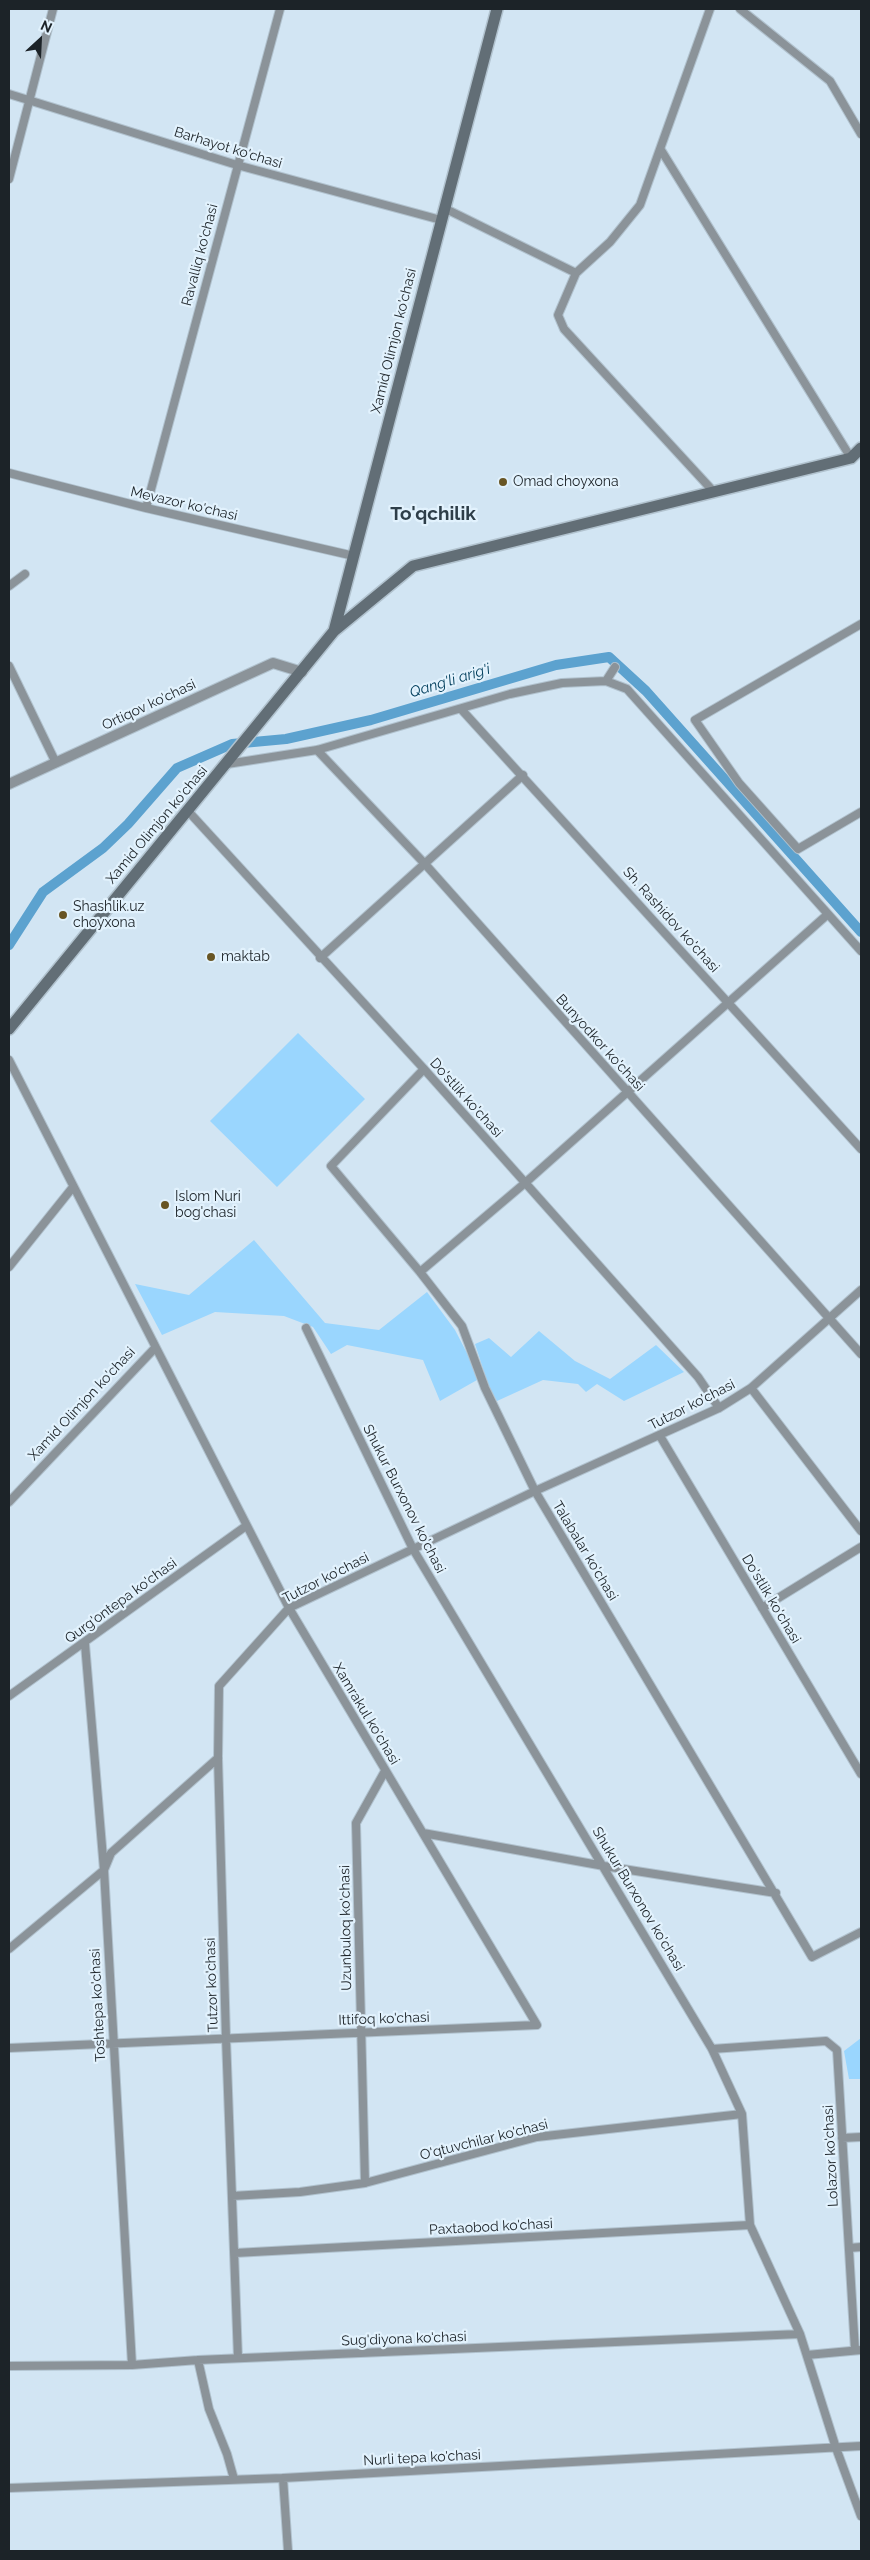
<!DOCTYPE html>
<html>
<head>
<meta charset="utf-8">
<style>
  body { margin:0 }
  #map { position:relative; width:870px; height:2560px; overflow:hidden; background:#d2e5f3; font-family:Raleway,sans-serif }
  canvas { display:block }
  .frame { position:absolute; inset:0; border:10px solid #1c2328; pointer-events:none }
  .north { position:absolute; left:15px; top:15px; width:50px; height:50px; -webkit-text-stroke:4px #e2f2fd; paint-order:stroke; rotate:25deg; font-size:14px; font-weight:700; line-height:20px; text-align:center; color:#1c2328 }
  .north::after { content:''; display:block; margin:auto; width:18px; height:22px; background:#1c2328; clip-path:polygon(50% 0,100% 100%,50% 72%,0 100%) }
</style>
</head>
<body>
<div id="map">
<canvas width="870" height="2560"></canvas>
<div class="frame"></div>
<div class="north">N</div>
</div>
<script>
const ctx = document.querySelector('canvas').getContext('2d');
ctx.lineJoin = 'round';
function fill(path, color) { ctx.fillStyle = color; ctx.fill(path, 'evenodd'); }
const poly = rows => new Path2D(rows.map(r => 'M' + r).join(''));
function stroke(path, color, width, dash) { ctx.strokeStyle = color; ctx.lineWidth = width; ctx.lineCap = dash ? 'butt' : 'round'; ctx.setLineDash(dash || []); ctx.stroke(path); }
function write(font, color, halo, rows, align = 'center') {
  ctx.font = font + ' Raleway,sans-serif'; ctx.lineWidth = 4.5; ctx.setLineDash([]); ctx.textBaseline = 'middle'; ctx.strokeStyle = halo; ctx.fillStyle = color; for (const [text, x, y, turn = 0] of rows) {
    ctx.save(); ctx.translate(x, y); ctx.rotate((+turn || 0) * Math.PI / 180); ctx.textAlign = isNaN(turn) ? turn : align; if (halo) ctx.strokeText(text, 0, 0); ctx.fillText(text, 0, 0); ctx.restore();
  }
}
fill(poly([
  [298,1033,365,1099,277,1187,210,1121],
  [254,1240,325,1323,379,1330,427,1292,455,1330,469,1357,477,1380,440,1401,423,1360,347,1345,331,1354,313,1327,284,1316,215,1312,162,1335,135,1284,189,1295],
  [539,1331,575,1361,610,1379,656,1345,684,1372,624,1401,597,1384,586,1392,578,1384,543,1380,497,1401,489,1387,475,1344,489,1338,511,1357],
  [861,2038,861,2079,849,2079,844,2051]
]), '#9ad6fe');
stroke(poly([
  [9,945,43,892,103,848,128,824,177,768,232,744,286,739,371,720,556,665,609,657,646,691,861,932]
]), '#5ca2cf', 10);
const minor = poly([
  [710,9,640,205,610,242,576,273,558,315,564,329,713,491],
  [740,9,830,81,861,134],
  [9,94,237,165,441,220],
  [661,150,851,458],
  [9,179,53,9],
  [444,208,576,273],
  [9,473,146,508,354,556],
  [146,508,280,9],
  [9,586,25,574],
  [861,624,695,720,739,783,798,849,861,812],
  [9,666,56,763],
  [606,681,627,689,861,951],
  [461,709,861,1149],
  [317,750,425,864,861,1354],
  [227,764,317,750,510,694,562,683,606,681,615,667],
  [188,811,424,1069,698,1377,719,1408],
  [320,958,523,775],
  [9,1060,289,1608,537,2025,9,2048],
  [424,1069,331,1166,420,1272,462,1326,485,1388,535,1491,812,1957,861,1932],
  [9,1267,73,1187],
  [420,1272,525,1183,828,914],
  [306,1328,413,1549,712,2049,742,2114,750,2225,800,2334,836,2448,861,2516],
  [751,1388,861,1531],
  [660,1436,861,1774],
  [9,1502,155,1348],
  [762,1608,861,1547],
  [85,1644,104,1870,132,2365],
  [9,1696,246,1526],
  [423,1833,604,1866,776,1893],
  [9,1949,104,1870,111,1853,218,1758],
  [712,2049,826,2041,837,2050,855,2350],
  [842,2138,861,2137],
  [365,2183,356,1823,385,1771],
  [232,2196,300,2192,365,2183,537,2137,742,2114],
  [849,2248,861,2247],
  [235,2253,750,2225],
  [807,2355,861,2350],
  [238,2358,226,2038,218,1758,219,1686,289,1608,535,1491,719,1408,751,1388,861,1290],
  [198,2360,209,2409,227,2454,234,2479],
  [9,2366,132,2365,198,2360,800,2334],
  [283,2478,288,2551],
  [9,2488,283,2478,861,2446]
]);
const tertiary = poly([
  [9,784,273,663,302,672]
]);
const secondary = poly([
  [334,631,413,566,851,458,861,448],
  [9,1029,334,631,497,9]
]);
stroke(minor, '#b1c2ce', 10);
stroke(tertiary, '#b1c2ce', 12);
stroke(secondary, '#b1c2ce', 14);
stroke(minor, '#8b9399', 8);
stroke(tertiary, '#8b9399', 10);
stroke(secondary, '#626e76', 11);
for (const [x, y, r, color] of [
  [503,482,5,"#685524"],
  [63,915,5,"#685524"],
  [211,957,5,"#685524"],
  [165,1205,5,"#685524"]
]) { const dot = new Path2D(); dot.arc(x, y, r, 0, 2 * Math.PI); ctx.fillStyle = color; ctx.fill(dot); stroke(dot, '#e2f2fd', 2); }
write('14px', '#1c2328', '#e2f2fd', [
  ["Barhayot ko'chasi",228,148,17],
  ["Ravalliq ko'chasi",200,255,-75],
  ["Xamid Olimjon ko'chasi",394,341,-76],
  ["Mevazor ko'chasi",184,504,13],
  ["Ortiqov ko'chasi",149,705,-25],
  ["Xamid Olimjon ko'chasi",157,825,-50],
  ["Sh. Rashidov ko'chasi",671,920,48],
  ["Bunyodkor ko'chasi",600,1043,48],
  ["Do'stlik ko'chasi",466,1098,48],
  ["Xamid Olimjon ko'chasi",82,1404,-47],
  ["Tutzor ko'chasi",692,1405,-27],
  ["Shukur Burxonov ko'chasi",404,1499,63],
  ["Talabalar ko'chasi",585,1551,59],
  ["Tutzor ko'chasi",326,1578,-27],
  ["Do'stlik ko'chasi",771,1599,59],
  ["Qurg'ontepa ko'chasi",121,1601,-36],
  ["Xamrakul ko'chasi",366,1714,59],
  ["Shukur Burxonov ko'chasi",638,1899,59],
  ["Uzunbuloq ko'chasi",346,1928,-91],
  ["Tutzor ko'chasi",212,1985,-92],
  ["Toshtepa ko'chasi",98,2005,-93],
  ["Ittifoq ko'chasi",384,2019,-2],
  ["O'qtuvchilar ko'chasi",484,2140,-14],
  ["Lolazor ko'chasi",831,2156,-93],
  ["Paxtaobod ko'chasi",491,2227,-3],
  ["Sug'diyona ko'chasi",404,2339,-2],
  ["Nurli tepa ko'chasi",422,2458,-3]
]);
write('14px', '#1c2328', '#e2f2fd', [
  ["Omad choyxona",513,482],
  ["Shashlik.uz",73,907],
  ["choyxona",73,923],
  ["maktab",221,957],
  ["Islom Nuri",175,1197],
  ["bog'chasi",175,1213]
], 'left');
write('italic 15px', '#04405e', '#e2f2fd', [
  ["Qang'li arig'i",450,681,-17]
]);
write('bold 19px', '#2e3e49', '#e2f2fd', [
  ["To'qchilik",433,514]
]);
</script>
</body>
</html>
